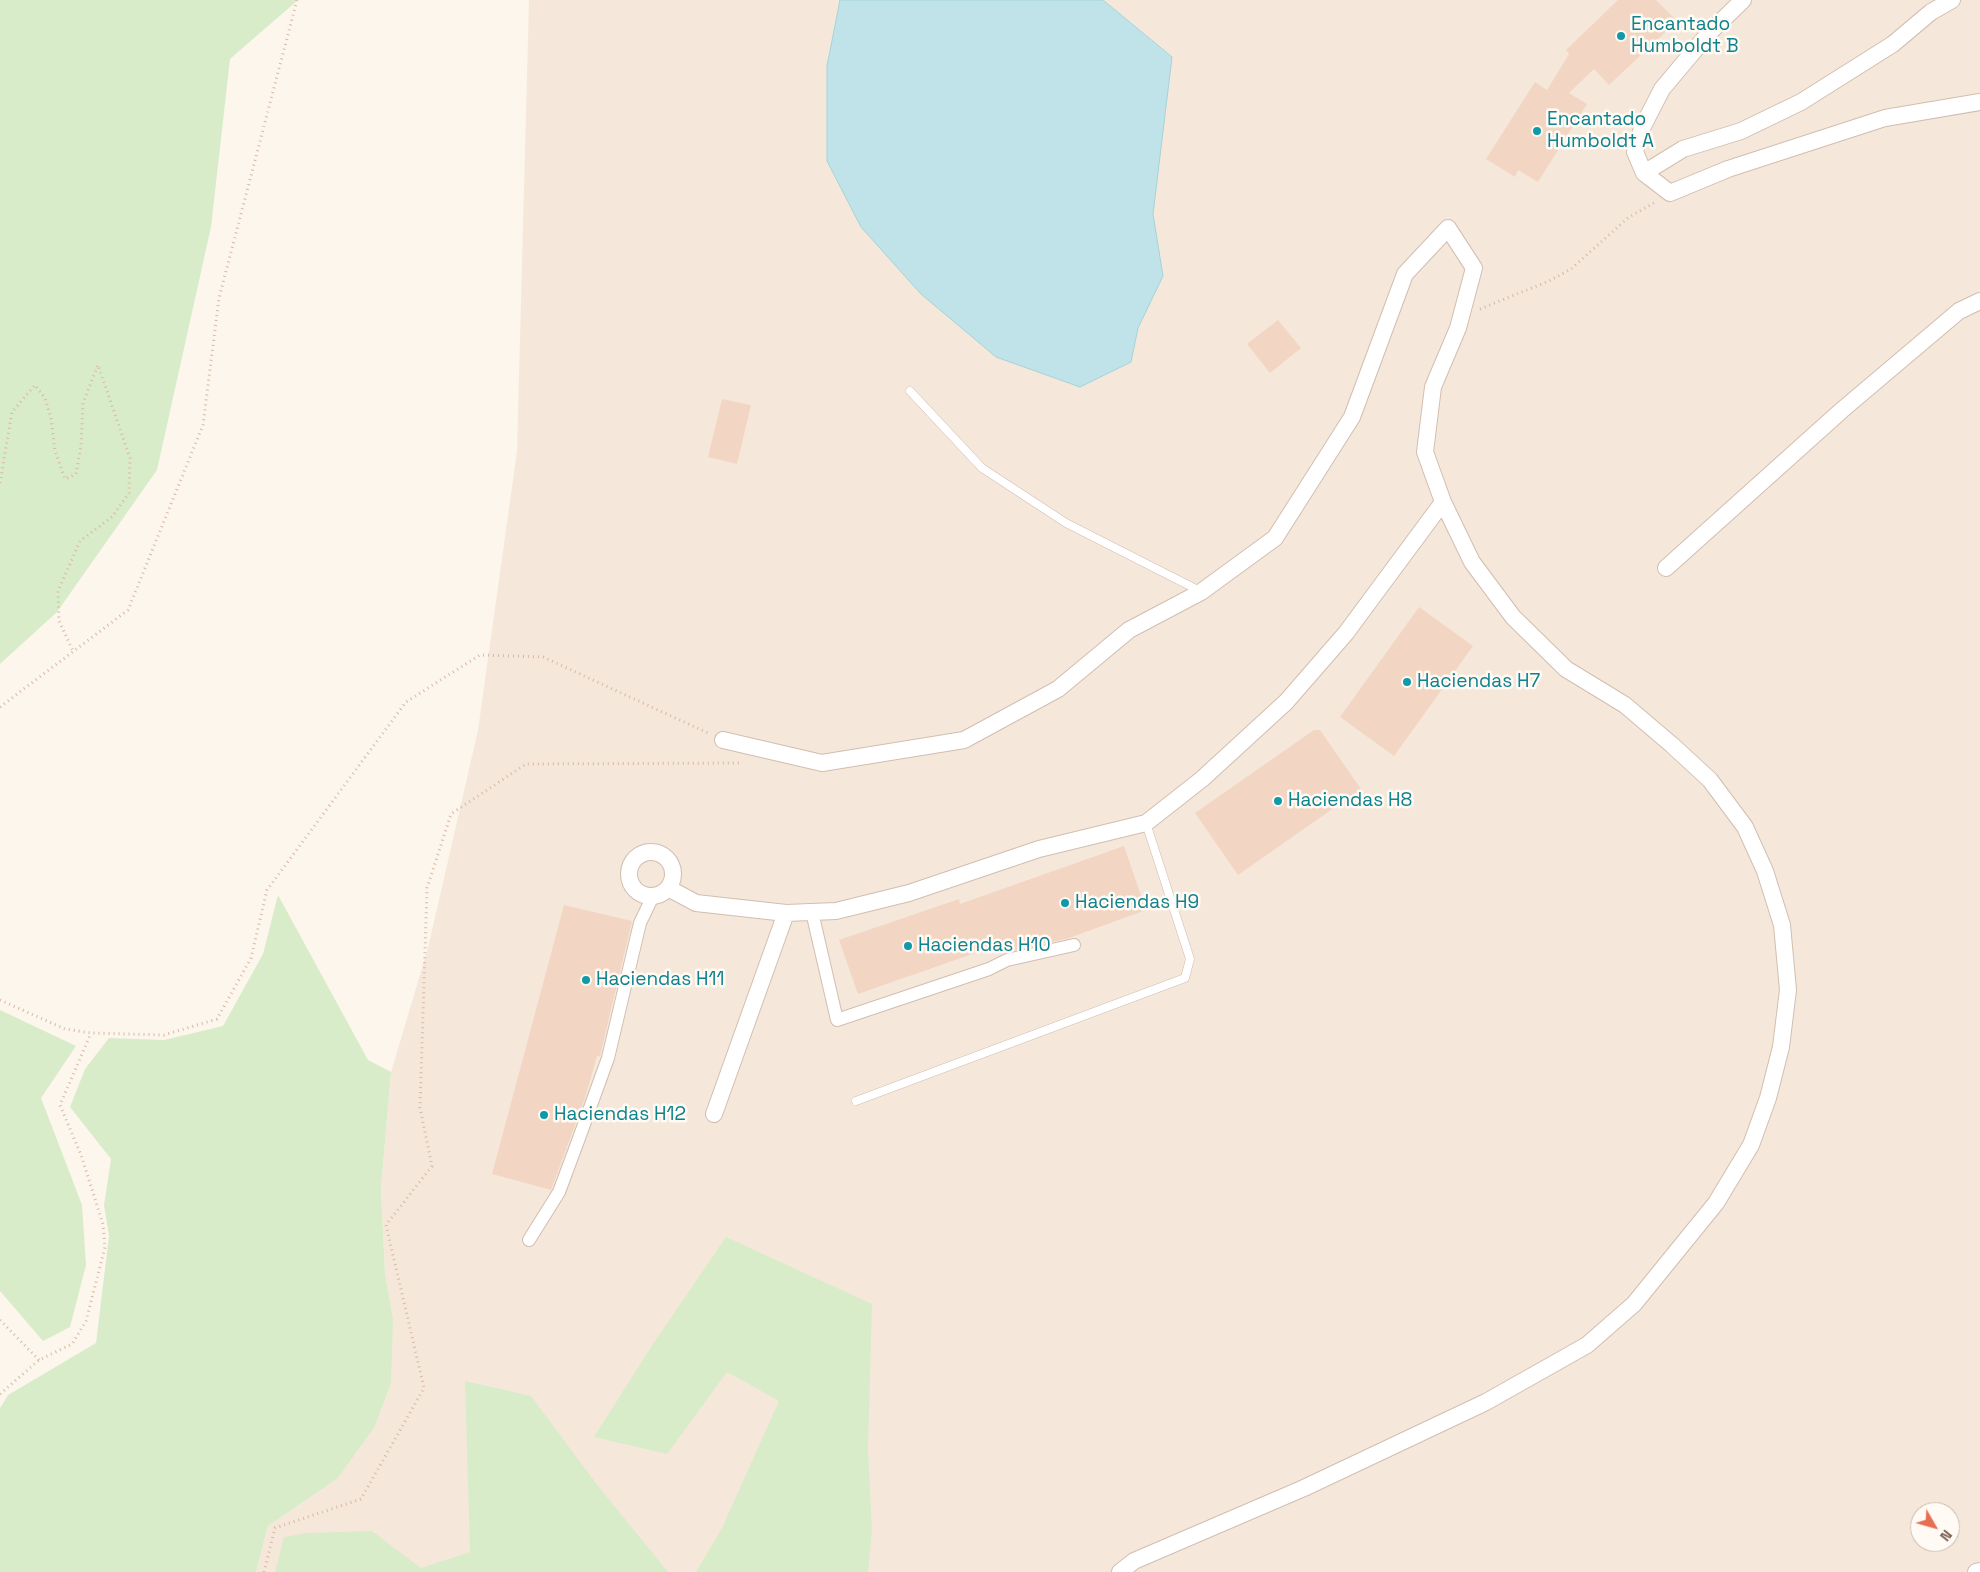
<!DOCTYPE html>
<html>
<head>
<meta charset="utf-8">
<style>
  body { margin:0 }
  #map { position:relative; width:1980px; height:1572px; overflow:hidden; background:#fdf6ec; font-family:"Space Grotesk",sans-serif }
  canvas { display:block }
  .north { position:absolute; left:1910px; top:1502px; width:50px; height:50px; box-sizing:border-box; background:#fffaf3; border:1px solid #cabbb1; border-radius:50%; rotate:128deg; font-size:14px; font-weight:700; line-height:20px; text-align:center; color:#7a5c4d }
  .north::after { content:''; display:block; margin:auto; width:18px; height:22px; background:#e76f51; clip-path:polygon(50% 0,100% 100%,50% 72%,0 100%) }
</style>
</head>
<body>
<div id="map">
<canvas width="1980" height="1572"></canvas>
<div class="north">N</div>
</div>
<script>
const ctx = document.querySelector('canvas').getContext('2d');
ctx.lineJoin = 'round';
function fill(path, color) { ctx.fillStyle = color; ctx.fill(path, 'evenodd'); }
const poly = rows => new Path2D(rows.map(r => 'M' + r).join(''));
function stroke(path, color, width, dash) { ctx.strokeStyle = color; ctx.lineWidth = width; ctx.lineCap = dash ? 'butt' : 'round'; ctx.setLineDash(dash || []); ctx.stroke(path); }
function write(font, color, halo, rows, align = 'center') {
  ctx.font = font + ' "Space Grotesk",sans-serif'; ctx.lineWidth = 5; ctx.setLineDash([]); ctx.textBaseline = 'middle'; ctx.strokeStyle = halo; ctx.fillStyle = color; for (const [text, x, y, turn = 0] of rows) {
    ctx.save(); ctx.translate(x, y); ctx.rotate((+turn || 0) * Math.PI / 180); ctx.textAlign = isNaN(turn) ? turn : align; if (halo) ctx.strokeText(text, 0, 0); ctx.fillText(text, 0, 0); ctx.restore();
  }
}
fill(poly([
  [529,0,1980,0,1980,1572,256,1572,268,1526,337,1479,387,1394,391,1362,392,1320,385,1273,381,1189,391,1072,428,948,478,730,517,451],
  [1920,1512,1950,1512,1950,1542,1920,1542]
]), '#f5e8da');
fill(poly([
  [0,0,298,0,230,59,211,227,157,470,57,612,0,664],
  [278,895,368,1060,391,1072,381,1189,385,1273,393,1320,391,1383,375,1426,337,1479,268,1526,256,1572,0,1572,0,1408,8,1395,96,1343,109,1236,104,1205,111,1159,70,1107,85,1069,109,1038,164,1040,223,1026,263,954],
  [0,1010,76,1046,41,1098,82,1205,86,1265,70,1327,43,1341,0,1291],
  [726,1237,872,1304,868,1449,872,1530,868,1572,696,1572,722,1528,779,1401,727,1372,667,1454,594,1437,651,1347],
  [465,1381,531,1396,598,1486,668,1572,275,1572,284,1537,307,1533,372,1531,421,1568,470,1552]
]), '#d8ecc9');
const water = poly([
  [840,0,1103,0,1172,57,1153,214,1163,276,1138,328,1131,362,1080,387,996,357,921,294,861,227,827,161,827,66,840,0]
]);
fill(water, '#bfe3e8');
stroke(water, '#a5d3da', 1);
fill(poly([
  [1618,0,1656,0,1677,21,1609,85,1594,69,1569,93,1587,104,1538,182,1518,170,1515,177,1486,159,1535,82,1547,90,1569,54,1566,50],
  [1278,320,1301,348,1270,373,1247,344],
  [722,399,751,405,737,464,708,457],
  [1419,607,1473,646,1394,756,1340,717],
  [1314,730,1320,730,1361,789,1238,875,1195,813],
  [1124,846,1146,910,1069,938,1004,953,1001,944,858,994,839,940,959,899,960,904],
  [564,905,632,921,600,1056,597,1056,585,1098,551,1190,492,1174]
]), '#f3d5c3');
const service = poly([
  [910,391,982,468,1066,523,1200,591],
  [856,1101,1185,978,1190,959,1146,823]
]);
const pedestrian = poly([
  [812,912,837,1020,989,969,1007,960,1074,945],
  [529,1240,559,1192,578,1141,608,1058,640,923,653,896]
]);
const minor = poly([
  [1743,0,1709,33,1662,89,1642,128,1635,152,1644,173,1670,193,1728,169,1885,118,1980,102],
  [1644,173,1683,149,1741,131,1801,102,1893,44,1931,12,1952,0],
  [1666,568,1842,410,1959,311,1980,301],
  [723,740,822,763,964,740,1058,689,1129,630,1201,592,1275,538,1352,417,1405,274,1448,228,1474,268,1458,328,1433,387,1425,452,1443,502,1472,562,1513,617,1566,669,1625,705,1672,745,1710,780,1745,827,1765,871,1782,925,1788,990,1781,1047,1768,1098,1751,1145,1716,1203,1634,1304,1587,1345,1486,1402,1304,1488,1134,1561,1120,1572],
  '629 874a22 22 0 1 1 44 0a22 22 0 1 1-44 0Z',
  [668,888,696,903,786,913,836,911,909,893,1039,849,1146,823,1202,779,1286,702,1346,633,1443,502],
  [714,1114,786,913],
  [1976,1572,1980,1571]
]);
stroke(service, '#d1beb0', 9);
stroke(pedestrian, '#d1beb0', 14);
stroke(minor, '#d1beb0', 18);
stroke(poly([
  [1480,309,1549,281,1571,269,1629,217,1654,203],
  [0,483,12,412,35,385,45,398,51,418,55,451,65,479,76,474,81,446,83,403,98,365,130,458,129,493,112,517,80,541,58,591,59,621,73,651],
  [0,707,128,610,203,425,219,298,297,0],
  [0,1000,65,1029,91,1033,164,1035,217,1019,251,958,267,890,406,702,480,655,543,657,708,733],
  [0,1320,39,1360],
  [0,1394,39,1360,72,1344,86,1321,105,1247,103,1224,81,1155,60,1105,91,1033],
  [264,1572,275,1528,361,1499,424,1388,386,1225,432,1166,420,1108,427,888,451,814,526,764,741,763]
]), '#d9b8a5', 3, [1, 4]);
stroke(service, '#fff', 8);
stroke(pedestrian, '#fff', 12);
stroke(minor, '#fff', 16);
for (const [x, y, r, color] of [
  [1621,36,5,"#0f9aa8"],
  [1537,131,5,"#0f9aa8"],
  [1407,682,5,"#0f9aa8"],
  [1278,801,5,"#0f9aa8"],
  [1065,903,5,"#0f9aa8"],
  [908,946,5,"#0f9aa8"],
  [586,980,5,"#0f9aa8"],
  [544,1115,5,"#0f9aa8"]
]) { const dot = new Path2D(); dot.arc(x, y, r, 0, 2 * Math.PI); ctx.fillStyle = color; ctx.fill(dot); stroke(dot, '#fffaf3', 2); }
write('19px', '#0d838f', '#fffaf3', [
  ["Encantado",1631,25],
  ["Humboldt B",1631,47],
  ["Encantado",1547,120],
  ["Humboldt A",1547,142],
  ["Haciendas H7",1417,682],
  ["Haciendas H8",1288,801],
  ["Haciendas H9",1075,903],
  ["Haciendas H10",918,946],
  ["Haciendas H11",596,980],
  ["Haciendas H12",554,1115]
], 'left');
</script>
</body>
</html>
